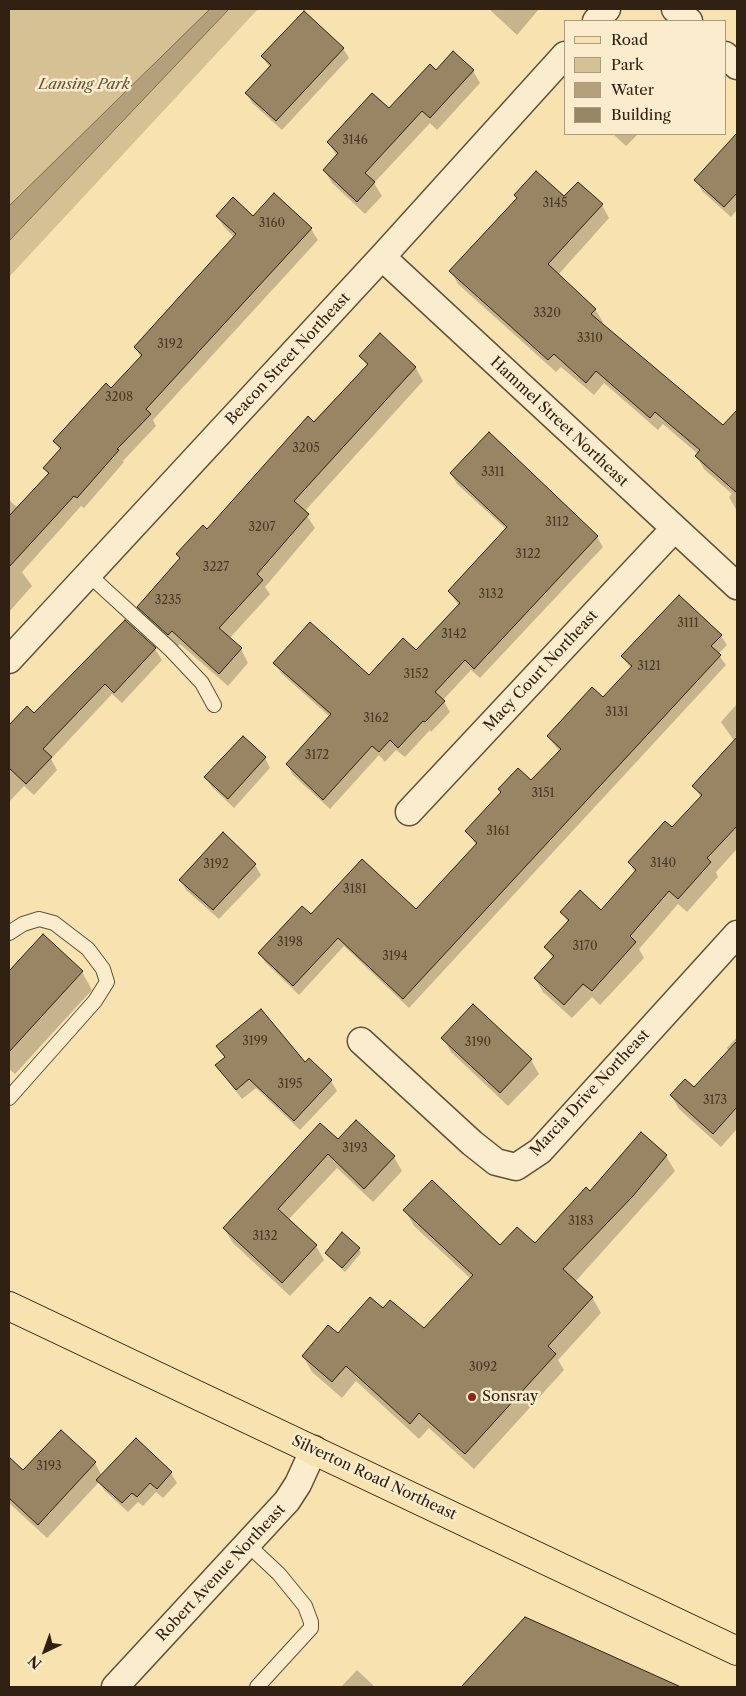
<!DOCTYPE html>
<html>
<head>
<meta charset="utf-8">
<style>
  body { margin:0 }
  #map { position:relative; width:746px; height:1696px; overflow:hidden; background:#f8e2b0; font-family:"Libre Caslon Text",serif }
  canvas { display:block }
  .frame { position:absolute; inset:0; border:10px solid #2f2012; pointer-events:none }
  .legend { position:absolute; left:564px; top:20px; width:162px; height:115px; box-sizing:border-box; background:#faeccc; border:1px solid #a99a82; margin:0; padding:6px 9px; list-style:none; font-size:15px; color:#2f2012 }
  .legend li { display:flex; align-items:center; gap:10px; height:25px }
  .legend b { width:25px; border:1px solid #a99a82 }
  .north { position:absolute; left:20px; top:1626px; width:50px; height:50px; -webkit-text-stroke:4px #faeccc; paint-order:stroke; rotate:222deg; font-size:14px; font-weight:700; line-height:20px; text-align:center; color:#2f2012 }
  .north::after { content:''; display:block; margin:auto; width:18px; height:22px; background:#2f2012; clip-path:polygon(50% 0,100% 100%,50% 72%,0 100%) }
</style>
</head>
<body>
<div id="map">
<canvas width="746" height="1696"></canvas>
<div class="frame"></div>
<ul class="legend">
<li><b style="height:6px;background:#f8e2b0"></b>Road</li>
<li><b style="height:14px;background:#d6c195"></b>Park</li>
<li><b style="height:14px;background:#b4a07a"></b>Water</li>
<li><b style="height:14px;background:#988564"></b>Building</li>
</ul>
<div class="north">N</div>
</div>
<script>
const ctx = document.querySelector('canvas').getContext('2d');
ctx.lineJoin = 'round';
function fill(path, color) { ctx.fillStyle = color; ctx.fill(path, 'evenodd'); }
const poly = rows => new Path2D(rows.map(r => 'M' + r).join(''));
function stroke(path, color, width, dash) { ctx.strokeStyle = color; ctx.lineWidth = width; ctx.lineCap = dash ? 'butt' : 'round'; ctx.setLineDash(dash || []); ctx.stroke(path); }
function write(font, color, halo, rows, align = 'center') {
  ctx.font = font + ' "Libre Caslon Text",serif'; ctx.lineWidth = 5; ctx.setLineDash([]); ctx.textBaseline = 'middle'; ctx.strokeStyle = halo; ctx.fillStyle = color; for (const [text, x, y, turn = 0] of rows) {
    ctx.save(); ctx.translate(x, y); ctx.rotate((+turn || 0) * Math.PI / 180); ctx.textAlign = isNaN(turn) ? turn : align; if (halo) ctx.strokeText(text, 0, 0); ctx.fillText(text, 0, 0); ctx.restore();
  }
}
fill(poly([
  [9,9,258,9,9,277]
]), '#d6c195');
const water = poly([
  [210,9,229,9,9,241,9,206,210,9]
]);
fill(water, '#b4a07a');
stroke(water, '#7f6d50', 1);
fill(poly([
  [489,9,539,9,517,35],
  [343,48,349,58,282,130,252,103,247,93,270,68,262,56],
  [473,71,480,83,437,130,430,123,374,183,382,196,365,214,332,183,324,170,337,156,328,142,389,110],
  [613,134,638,134,626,146],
  [729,143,737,150,737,210,731,217,702,191,696,180],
  [564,198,602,205,609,218,558,275,595,309,603,322,601,324,723,427,737,412,737,511,729,497,732,494,704,469,697,456,698,454,663,424,658,430,604,383,594,395,561,367,556,372,458,284,451,271],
  [217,216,311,229,318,240,153,420,156,426,123,461,124,462,84,508,81,506,22,572,32,586,9,612,9,500,18,508,48,475,45,468,60,451,55,441,111,390,141,358,135,347,234,237,224,227],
  [361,356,416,368,423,381,304,512,315,528,265,587,270,594,229,639,241,649,248,663,228,686,180,644,176,648,146,620,138,607,180,559,178,554,207,530,367,366],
  [451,474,597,537,603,547,480,678,471,670,443,700,450,712,431,732,430,730,405,757,396,750,385,762,379,755,330,809,293,775,287,764,330,717,281,673,275,663,369,677,416,652,459,606,449,591,506,529,457,484],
  [721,636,727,645,718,654,726,665,409,1008,344,946,299,995,265,962,259,953,311,916,416,911,476,845,466,831,531,782,560,752,548,737,603,699,631,669,623,657],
  [155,649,162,660,122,703,112,694,51,759,57,770,34,795,24,786,9,802,9,727,27,708,34,714],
  [737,704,737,849,716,872,718,877,687,912,678,904,639,949,644,958,600,1005,592,997,572,1018,543,992,535,978,553,959,546,947,568,923,562,912,601,912,635,873,629,862,672,829,701,798,694,786,735,742,721,722],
  [265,758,270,768,234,808,212,787,206,777],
  [223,834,255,865,261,875,219,919,186,890,181,880],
  [43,936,82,972,92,990,15,1074,9,1069,9,973],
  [737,1037,737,1129,721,1147,679,1109,671,1095,695,1089,729,1052,727,1048],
  [443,1038,531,1060,539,1074,508,1106,451,1052],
  [218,1046,305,1064,309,1060,331,1081,337,1091,300,1130,256,1088,242,1099,217,1065,225,1058],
  [356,1121,394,1157,402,1171,373,1202,337,1168,288,1220,316,1246,324,1260,290,1296,233,1243,224,1228,338,1141],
  [666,1156,675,1171,575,1282,592,1297,601,1313,558,1360,564,1370,474,1469,429,1428,419,1439,356,1381,342,1398,312,1372,303,1356,383,1310,424,1330,471,1279,414,1226,405,1210,500,1246,535,1245,591,1193],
  [359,1249,361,1253,345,1272,326,1253],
  [61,1431,95,1463,102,1476,136,1440,171,1473,177,1483,163,1498,156,1492,143,1506,138,1502,128,1512,104,1490,99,1482,47,1538,9,1503,9,1477,18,1467,23,1472],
  [525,1619,677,1687,463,1687],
  [357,1670,375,1687,341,1687]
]), '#0003');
const building = poly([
  [304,11,344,48,276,121,245,93,271,65,261,56,304,11],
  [453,51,474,70,430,118,422,111,365,173,375,182,357,202,323,170,338,153,327,142,372,93,389,108,430,64,436,70,453,51],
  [737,133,737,193,724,207,694,180,737,133],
  [536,171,564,196,578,182,603,204,548,264,596,309,591,314,723,425,737,410,737,493,695,456,700,450,655,412,650,418,596,371,586,383,554,354,548,360,449,271,517,198,514,195,536,171],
  [274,193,312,228,146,409,151,414,117,449,119,450,77,498,74,496,9,567,9,516,49,473,43,468,61,448,53,441,106,383,111,388,142,355,134,347,236,234,216,216,233,197,253,216,274,193],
  [380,333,416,367,294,501,309,514,257,574,263,580,219,628,242,648,219,674,172,631,168,635,137,607,180,558,176,554,203,525,207,529,308,416,314,422,368,364,359,356,380,333],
  [489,432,598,536,474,669,465,660,435,692,445,701,425,722,423,721,398,748,390,740,379,752,372,746,323,800,286,764,331,714,273,663,310,622,369,675,403,638,416,650,460,603,448,591,507,527,450,473,489,432],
  [679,595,722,635,711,646,721,655,403,999,338,938,293,986,258,953,302,906,311,914,362,859,416,909,477,843,465,831,501,792,498,789,518,768,531,780,561,749,547,736,592,687,603,697,632,666,621,656,679,595],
  [125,620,156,648,114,693,105,684,57,734,43,749,52,757,26,784,9,768,9,725,27,706,34,713,125,620],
  [243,736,266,757,228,799,204,777,243,736],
  [737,737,737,826,707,858,711,862,678,899,669,891,630,936,636,942,592,991,583,984,564,1005,534,978,554,956,544,947,569,920,560,912,580,890,601,910,636,870,628,862,665,821,672,827,702,795,692,786,737,737],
  [223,832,256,864,213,910,179,880,223,832],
  [43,934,83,971,9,1052,9,971,43,934],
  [473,1004,532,1059,500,1093,441,1038,473,1004],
  [261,1009,305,1062,309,1058,332,1080,294,1121,249,1079,236,1090,215,1065,225,1057,216,1046,261,1009],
  [737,1041,737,1107,713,1134,670,1095,685,1079,694,1087,737,1041],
  [356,1120,395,1156,364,1189,328,1154,278,1209,317,1245,282,1283,223,1228,320,1123,338,1139,356,1120],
  [641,1132,667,1155,633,1196,563,1269,593,1297,548,1346,556,1354,465,1454,419,1413,410,1424,346,1366,332,1382,302,1356,328,1325,338,1333,370,1297,383,1308,390,1300,424,1328,473,1275,403,1210,432,1180,500,1245,517,1227,535,1243,586,1187,590,1191,641,1132],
  [342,1232,360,1248,342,1268,325,1253,342,1232],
  [61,1430,96,1462,38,1525,9,1498,9,1457,23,1470,61,1430],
  [136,1438,172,1472,157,1489,150,1483,137,1497,132,1493,122,1503,96,1480,136,1438],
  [525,1617,681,1687,461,1687,525,1617]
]);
fill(building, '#988564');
stroke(building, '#2f2012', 1);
const lane = poly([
  [88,574,170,649,202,683,214,705],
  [9,933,23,924,39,919,54,923,88,949,103,969,107,982,95,1001,9,1098],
  [247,1544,279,1574,305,1606,311,1622,311,1628,257,1687]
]);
const street = poly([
  [675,9,689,21],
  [596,21,607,9],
  [725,55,737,66],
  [382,257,737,586],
  [9,660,382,257,565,55],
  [409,812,674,529],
  [361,1041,472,1143,496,1162,516,1167,540,1151,737,934],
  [115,1687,287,1501,298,1484,314,1449]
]);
const primary = poly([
  [9,1306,737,1651]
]);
stroke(lane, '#61503a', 16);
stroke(street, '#61503a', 29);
stroke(primary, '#2f2012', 30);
stroke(lane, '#faeccc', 14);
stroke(street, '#faeccc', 26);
stroke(primary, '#f8e2b0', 28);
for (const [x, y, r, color] of [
  [472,1397,5,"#8f2418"]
]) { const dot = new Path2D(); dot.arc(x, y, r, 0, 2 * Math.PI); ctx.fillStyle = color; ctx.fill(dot); stroke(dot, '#faeccc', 2); }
write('12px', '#493926', null, [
  ["3146",355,141],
  ["3145",555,204],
  ["3160",272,224],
  ["3320",547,314],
  ["3310",590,339],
  ["3192",170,345],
  ["3208",119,398],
  ["3205",306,449],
  ["3311",493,473],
  ["3112",557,523],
  ["3207",262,528],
  ["3122",528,555],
  ["3227",216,568],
  ["3132",491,595],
  ["3235",168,601],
  ["3111",688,624],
  ["3142",454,635],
  ["3121",649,667],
  ["3152",416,675],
  ["3131",617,713],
  ["3162",376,719],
  ["3172",317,756],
  ["3151",543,794],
  ["3161",498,832],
  ["3140",663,864],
  ["3192",216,865],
  ["3181",355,890],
  ["3198",290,943],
  ["3170",585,947],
  ["3194",395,957],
  ["3199",255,1042],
  ["3190",478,1043],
  ["3195",290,1085],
  ["3173",715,1101],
  ["3193",355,1149],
  ["3183",581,1222],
  ["3132",265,1237],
  ["3092",483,1368],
  ["3193",49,1467]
]);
write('italic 15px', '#615039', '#faeccc', [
  ["Lansing Park",84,85]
]);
write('15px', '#2f2012', '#faeccc', [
  ["Beacon Street Northeast",288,359,-47],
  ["Hammel Street Northeast",559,422,43],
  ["Macy Court Northeast",541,671,-47],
  ["Marcia Drive Northeast",590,1093,-47],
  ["Silverton Road Northeast",374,1478,25],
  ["Robert Avenue Northeast",221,1573,-47]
]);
write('15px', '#2f2012', '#faeccc', [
  ["Sonsray",482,1397]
], 'left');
</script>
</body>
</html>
